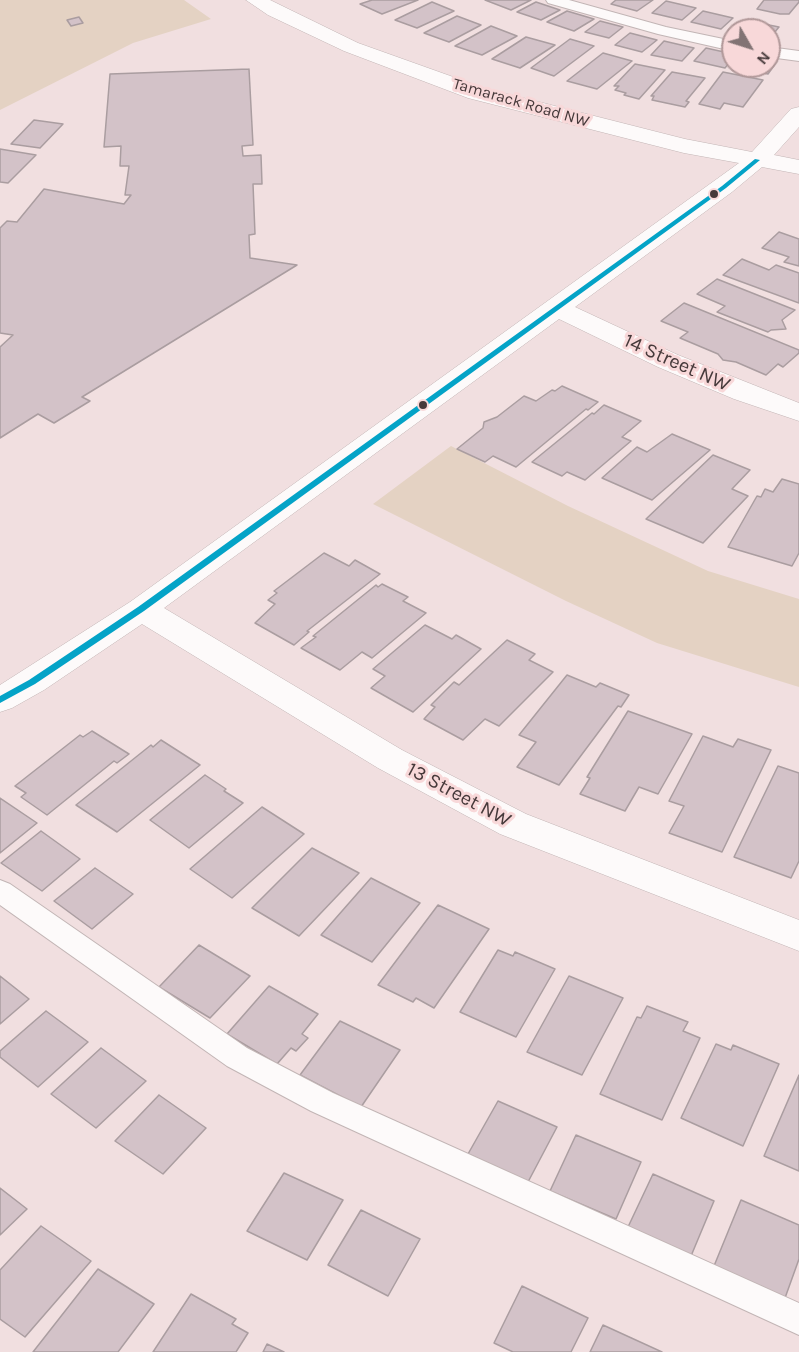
<!DOCTYPE html>
<html>
<head>
<meta charset="utf-8">
<style>
  body { margin:0 }
  #map { position:relative; width:799px; height:1352px; overflow:hidden; background:#f1dfe0; font-family:Karla,sans-serif }
  canvas { display:block }
  .north { position:absolute; left:721px; top:18px; width:60px; height:60px; box-sizing:border-box; background:#f8d8d9; border:2px solid #b19899; border-radius:50%; rotate:129deg; font-size:16px; font-weight:700; line-height:24px; text-align:center; color:#46393a }
  .north::after { content:''; display:block; margin:auto; width:21px; height:27px; background:#827374; clip-path:polygon(50% 0,100% 100%,50% 72%,0 100%) }
</style>
</head>
<body>
<div id="map">
<canvas width="799" height="1352"></canvas>
<div class="north">N</div>
</div>
<script>
const ctx = document.querySelector('canvas').getContext('2d');
ctx.lineJoin = 'round';
function fill(path, color) { ctx.fillStyle = color; ctx.fill(path, 'evenodd'); }
const poly = rows => new Path2D(rows.map(r => 'M' + r).join(''));
function stroke(path, color, width, dash) { ctx.strokeStyle = color; ctx.lineWidth = width; ctx.lineCap = dash ? 'butt' : 'round'; ctx.setLineDash(dash || []); ctx.stroke(path); }
function write(font, color, halo, rows, align = 'center') {
  ctx.font = font + ' Karla,sans-serif'; ctx.lineWidth = 6; ctx.setLineDash([]); ctx.textBaseline = 'middle'; ctx.strokeStyle = halo; ctx.fillStyle = color; for (const [text, x, y, turn = 0] of rows) {
    ctx.save(); ctx.translate(x, y); ctx.rotate((+turn || 0) * Math.PI / 180); ctx.textAlign = isNaN(turn) ? turn : align; if (halo) ctx.strokeText(text, 0, 0); ctx.fillText(text, 0, 0); ctx.restore();
  }
}
fill(poly([
  [0,0,184,0,211,19,133,43,0,110],
  [451,446,568,506,708,571,799,599,799,687,657,643,566,601,373,504]
]), '#e4d2c3');
const building = poly([
  [372,0,418,0,382,14,360,4,372,0],
  [485,0,531,0,511,10,485,0],
  [616,0,653,0,637,11,611,4,616,0],
  [764,0,799,0,799,2,789,14,780,14,757,9,764,0],
  [666,1,696,8,682,20,652,13,666,1],
  [432,2,454,11,417,28,395,20,432,2],
  [536,2,560,10,541,20,517,12,536,2],
  [567,11,594,19,574,31,547,22,567,11],
  [703,11,733,18,721,29,691,22,703,11],
  [457,16,481,25,449,42,424,33,457,16],
  [79,17,83,23,71,26,67,20,79,17],
  [600,21,623,27,609,38,585,32,600,21],
  [749,21,779,27,769,39,769,30,741,30,749,21],
  [491,26,517,36,482,55,455,46,491,26],
  [630,33,657,40,642,52,615,45,630,33],
  [526,37,555,45,520,68,492,59,526,37],
  [570,39,594,46,554,76,531,68,570,39],
  [664,41,694,48,682,61,651,55,664,41],
  [706,48,733,54,733,58,725,68,694,61,706,48],
  [603,53,632,61,597,89,567,81,603,53],
  [769,59,777,61,768,74,738,68,740,66,769,66,769,59],
  [635,64,665,70,639,99,624,95,626,93,615,90,619,86,614,86,635,64],
  [249,69,253,145,242,146,243,156,261,155,262,184,253,184,255,234,249,235,250,258,297,265,82,397,90,401,54,423,38,414,0,438,0,347,13,335,0,333,0,228,7,221,17,222,44,189,124,204,131,195,125,195,129,166,120,166,121,146,104,147,110,74,249,69],
  [672,72,705,78,686,101,689,102,685,107,652,100,654,96,651,96,672,72],
  [723,72,763,80,743,107,724,103,720,109,699,104,723,72],
  [34,120,63,124,40,148,11,144,34,120],
  [0,149,36,155,8,183,0,182,0,149],
  [779,232,799,239,799,266,784,262,789,257,762,248,779,232],
  [742,259,769,270,776,265,799,273,799,303,723,275,742,259],
  [717,279,795,310,782,320,786,329,771,330,768,332,717,312,725,306,697,294,717,279],
  [684,303,799,350,799,353,783,367,778,364,766,375,736,362,723,360,718,354,680,338,688,332,661,321,684,303],
  [562,386,598,402,588,410,586,409,516,467,493,456,485,462,457,449,483,428,484,422,497,417,524,396,536,401,552,390,555,391,562,386],
  [604,405,641,421,622,437,631,441,585,480,567,472,562,476,532,462,592,413,594,414,604,405],
  [672,434,710,450,652,500,602,478,637,447,647,452,672,434],
  [713,455,750,470,732,489,748,496,703,543,646,519,713,455],
  [782,479,799,484,799,553,792,566,728,547,757,496,761,497,765,489,773,492,782,479],
  [324,553,349,566,355,560,380,574,307,631,309,632,294,645,255,623,275,604,268,600,277,593,274,591,324,553],
  [382,584,408,597,403,601,426,613,372,658,362,652,340,670,301,648,316,637,313,636,376,585,378,587,382,584],
  [425,625,452,639,456,635,481,649,413,712,371,688,385,676,373,669,425,625],
  [507,640,535,654,529,660,553,672,499,726,485,719,463,740,424,719,435,707,431,705,454,682,459,685,507,640],
  [567,675,596,687,600,683,629,695,621,707,618,706,559,785,517,767,536,742,519,735,567,675],
  [628,711,692,734,658,794,639,787,625,811,580,794,590,778,587,777,628,711],
  [92,731,129,754,117,763,114,761,47,815,21,797,26,793,15,786,80,735,83,737,92,731],
  [703,736,733,747,738,739,771,750,722,852,669,833,684,806,669,801,703,736],
  [161,740,200,765,117,832,76,805,151,745,153,747,161,740],
  [778,766,799,773,799,861,791,878,734,857,778,766],
  [205,775,226,789,224,791,243,803,189,848,150,820,205,775],
  [0,798,37,823,0,853,0,798],
  [262,807,304,834,232,898,190,869,262,807],
  [41,831,80,859,42,891,1,863,41,831],
  [312,848,359,873,299,936,252,908,312,848],
  [95,868,133,894,92,929,54,901,95,868],
  [371,878,420,903,372,962,321,935,371,878],
  [438,905,489,929,434,1008,416,998,413,1002,378,985,438,905],
  [199,945,250,976,210,1018,159,987,199,945],
  [498,950,513,956,515,952,555,969,516,1037,460,1012,498,950],
  [0,976,29,999,0,1024,0,976],
  [569,976,623,998,582,1075,527,1052,569,976],
  [269,986,318,1014,302,1034,308,1038,296,1051,291,1048,277,1064,227,1034,269,986],
  [647,1006,688,1022,683,1031,700,1038,662,1120,600,1094,637,1017,641,1018,647,1006],
  [46,1011,88,1042,38,1087,0,1057,0,1051,46,1011],
  [340,1021,400,1050,361,1107,300,1075,340,1021],
  [716,1044,731,1050,733,1045,779,1064,743,1146,681,1118,716,1044],
  [101,1048,146,1081,96,1128,51,1094,101,1048],
  [799,1075,799,1171,764,1156,799,1075],
  [159,1095,206,1128,163,1174,115,1141,159,1095],
  [498,1101,557,1127,528,1182,468,1154,498,1101],
  [576,1135,641,1162,616,1219,550,1191,576,1135],
  [284,1173,343,1200,307,1260,247,1231,284,1173],
  [653,1174,714,1201,691,1256,628,1227,653,1174],
  [0,1188,27,1209,0,1235,0,1188],
  [741,1200,799,1225,799,1259,785,1298,714,1266,741,1200],
  [361,1210,420,1239,388,1296,328,1265,361,1210],
  [41,1226,91,1261,25,1337,0,1319,0,1270,41,1226],
  [98,1269,154,1304,118,1352,33,1352,98,1269],
  [522,1286,588,1318,571,1352,513,1352,494,1343,522,1286],
  [191,1294,236,1319,232,1324,248,1333,236,1352,153,1352,191,1294],
  [603,1325,662,1352,590,1352,603,1325],
  [267,1344,284,1352,263,1352,267,1344]
]);
fill(building, '#d3c2c8');
stroke(building, '#aa9da0', 1.5);
const service = poly([
  [546,0,569,0,666,27,733,41,733,51,658,34,548,3,546,0],
  [769,47,799,51,799,61,769,57,769,47],
  [0,880,10,884,247,1048,333,1093,799,1303,799,1335,311,1111,227,1066,0,905,0,880]
]);
const minor = poly([
  [246,0,270,0,358,43,484,88,685,139,752,152,791,109,799,107,799,127,774,155,799,160,799,174,762,167,732,192,575,307,678,355,799,403,799,421,734,399,658,367,559,319,164,608,402,750,526,814,799,920,799,951,500,834,378,768,142,624,44,690,12,708,0,712,0,685,130,602,739,163,684,153,468,98,344,51,268,15,246,0]
]);
stroke(service, '#c2b5b5', 2);
stroke(minor, '#c2b5b5', 1);
fill(service, '#fdfafa');
fill(minor, '#fdfafa');
fill(poly([
  [755,159,760,160,726,188,144,611,35,684,0,703,0,696,29,680,138,607,722,186,755,159]
]), '#04a3c7');
for (const [x, y, r, color] of [
  [714,194,5,"#46393a"],
  [423,405,5,"#46393a"]
]) { const dot = new Path2D(); dot.arc(x, y, r, 0, 2 * Math.PI); ctx.fillStyle = color; ctx.fill(dot); stroke(dot, '#f8d8d9', 2); }
write('16px', '#46393a', '#f8d8d9', [
  ["Tamarack Road NW",521,103,16]
]);
write('20px', '#46393a', '#f8d8d9', [
  ["14 Street NW",677,363,24],
  ["13 Street NW",459,795,28]
]);
</script>
</body>
</html>
